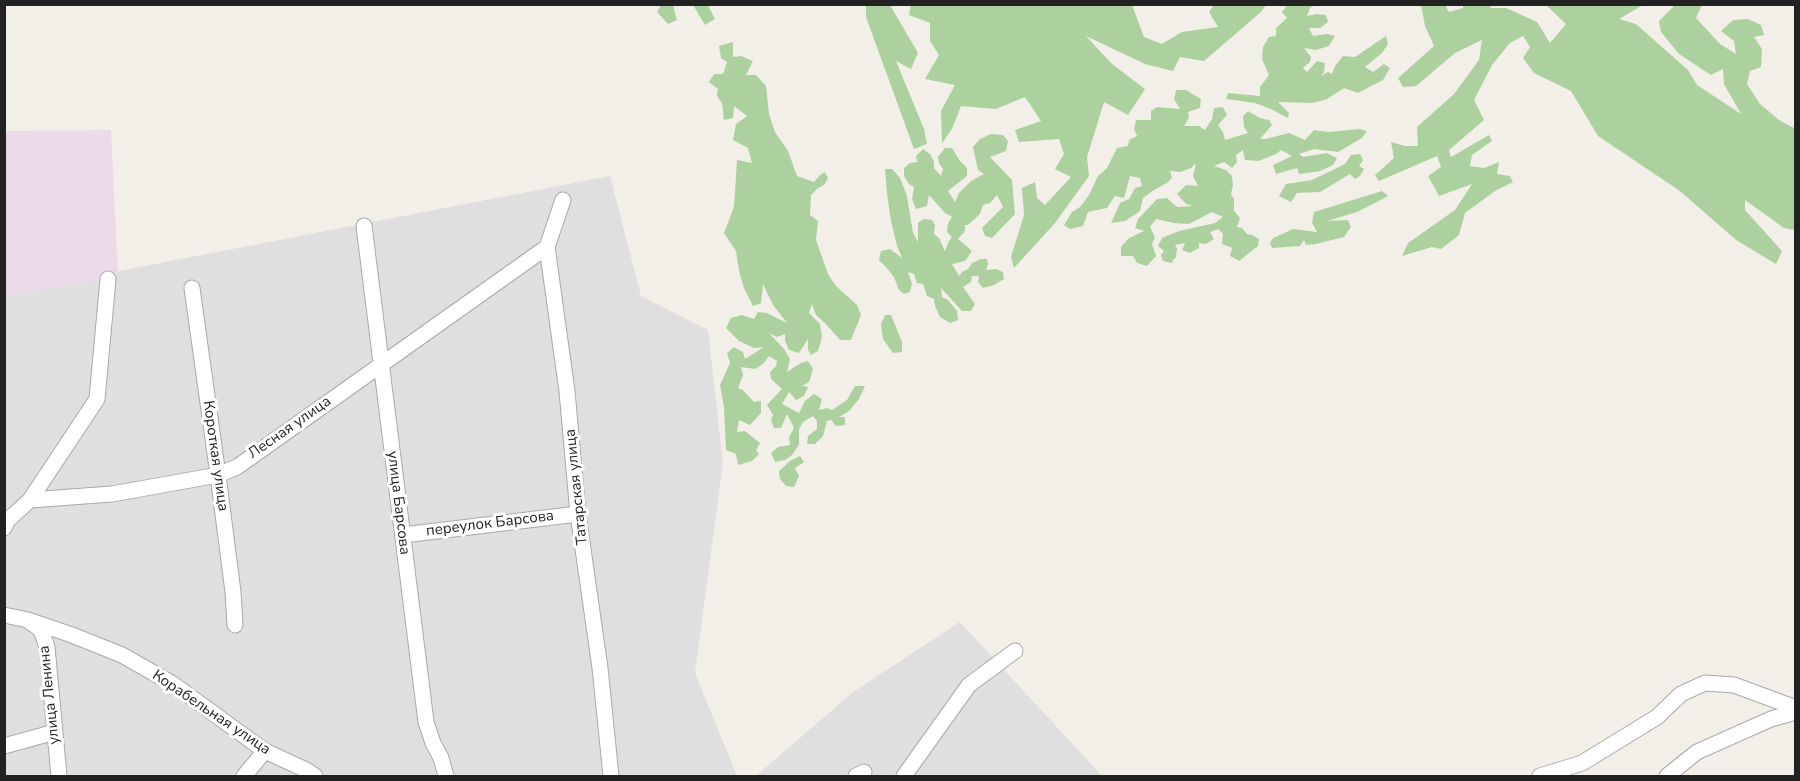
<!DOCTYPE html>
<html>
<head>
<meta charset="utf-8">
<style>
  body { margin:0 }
  #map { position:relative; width:1800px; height:781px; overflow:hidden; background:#f2efe9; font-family:"Nunito Sans",sans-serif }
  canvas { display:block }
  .frame { position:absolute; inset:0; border:6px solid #222; pointer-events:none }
</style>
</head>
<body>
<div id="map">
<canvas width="1800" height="781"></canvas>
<div class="frame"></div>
</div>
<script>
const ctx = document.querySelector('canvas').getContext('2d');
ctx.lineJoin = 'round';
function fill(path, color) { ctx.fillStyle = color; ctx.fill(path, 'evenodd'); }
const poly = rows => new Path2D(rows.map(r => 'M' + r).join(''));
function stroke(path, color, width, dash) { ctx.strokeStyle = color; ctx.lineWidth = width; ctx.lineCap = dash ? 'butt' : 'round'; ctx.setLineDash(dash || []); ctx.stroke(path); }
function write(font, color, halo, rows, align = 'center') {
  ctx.font = font + ' "Nunito Sans",sans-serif'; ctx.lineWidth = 6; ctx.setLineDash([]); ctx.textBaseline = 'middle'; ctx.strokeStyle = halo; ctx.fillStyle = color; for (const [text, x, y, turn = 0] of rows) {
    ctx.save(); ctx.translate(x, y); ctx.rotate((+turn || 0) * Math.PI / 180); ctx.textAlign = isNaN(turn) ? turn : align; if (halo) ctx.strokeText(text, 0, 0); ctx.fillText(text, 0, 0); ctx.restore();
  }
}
fill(poly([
  [610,176,641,296,708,330,723,463,695,673,737,776,5,776,5,293],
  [960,622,1102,776,756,776,853,692]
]), '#e0dfdf');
fill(poly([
  [111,130,118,276,5,297,5,131]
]), '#ebdbe8');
fill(poly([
  [911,4,1132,5,1144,37,1162,44,1182,32,1218,27,1209,12,1214,5,1266,5,1261,12,1204,61,1180,57,1173,71,1145,64,1086,36,1112,64,1145,89,1128,115,1104,102,1087,157,1089,176,1055,223,1014,268,1011,257,1024,215,1022,188,1035,182,1037,198,1045,205,1071,177,1055,169,1064,154,1059,139,1019,142,1015,130,1041,121,1025,97,996,109,961,106,952,129,942,143,941,111,955,85,925,79,939,55,930,41,930,23,909,15],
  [661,5,673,5,677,20,668,24,657,12],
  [693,5,708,5,715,19,705,25],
  [866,5,890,5,918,53,911,69,896,61,924,129,927,144,914,149,866,17],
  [1287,5,1315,5,1310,8,1307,16,1316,14,1326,15,1328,22,1320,28,1309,28,1313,36,1327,34,1335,36,1329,46,1316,50,1304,48,1311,57,1310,62,1303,68,1307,72,1317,61,1325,63,1324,72,1321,76,1328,72,1332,74,1335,66,1343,56,1355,57,1386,36,1388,44,1382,53,1365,67,1373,72,1384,64,1390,68,1383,80,1358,93,1344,88,1327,99,1313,103,1278,102,1289,113,1288,118,1271,109,1255,103,1226,99,1228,93,1260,96,1260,87,1269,75,1262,59,1263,47,1269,37,1276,36,1276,28,1287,18,1282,12],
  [1421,5,1445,5,1449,12,1463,8,1463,5,1492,5,1490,8,1506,8,1537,22,1550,43,1566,24,1546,5,1643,5,1619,19,1636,24,1688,70,1697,85,1741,114,1724,84,1723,69,1711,75,1679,54,1661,32,1659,21,1675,5,1702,5,1696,18,1720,44,1736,54,1734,41,1721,31,1733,20,1748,19,1761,25,1764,35,1754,37,1762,49,1761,67,1750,71,1747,84,1760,104,1779,120,1794,128,1795,128,1795,230,1784,228,1745,200,1745,210,1782,251,1776,264,1736,240,1680,191,1598,136,1571,91,1534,73,1523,58,1530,47,1523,36,1510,43,1492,65,1474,100,1484,120,1449,150,1451,157,1489,135,1492,141,1472,155,1470,166,1484,168,1499,162,1497,174,1510,176,1513,182,1495,191,1465,213,1459,235,1441,249,1432,247,1402,256,1408,243,1455,210,1472,184,1439,196,1428,176,1441,167,1437,156,1379,181,1375,175,1394,158,1391,142,1405,146,1418,146,1417,127,1454,94,1479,60,1482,40,1455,53,1416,86,1403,87,1398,78,1434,46,1425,26],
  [733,42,733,57,741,56,753,61,746,75,756,75,766,86,769,114,775,132,788,151,797,176,814,182,820,175,825,172,828,178,825,184,817,189,811,195,810,215,818,221,816,240,828,274,836,286,857,305,861,315,851,340,840,340,825,323,816,315,812,304,809,313,820,324,822,337,818,351,811,355,808,350,808,339,799,353,789,350,785,341,785,334,777,337,769,333,784,349,790,359,787,372,801,363,808,361,813,369,809,382,802,386,808,387,804,396,796,400,789,392,782,404,799,413,805,401,814,394,822,399,819,410,827,408,832,410,847,400,855,386,865,386,859,399,849,411,839,417,845,417,845,425,836,426,831,420,827,421,823,436,815,444,807,444,808,436,817,429,817,421,813,416,803,422,799,429,799,445,792,455,785,460,775,462,771,453,778,447,790,445,789,437,794,428,787,414,781,428,774,428,771,420,773,415,767,405,782,389,771,379,770,372,776,366,777,361,769,356,764,363,755,369,741,367,743,375,738,388,743,390,754,402,761,401,761,413,750,425,739,420,737,432,745,431,760,443,756,450,759,454,752,461,738,465,736,454,726,450,724,407,720,385,730,363,727,353,734,347,743,352,745,359,764,347,754,348,739,341,726,328,731,318,742,315,754,319,758,312,767,313,787,323,773,305,763,284,761,303,753,306,744,288,739,271,736,251,724,233,734,207,737,160,752,163,748,148,733,140,736,124,747,116,734,106,733,118,724,120,722,103,717,96,718,89,709,82,714,74,723,74,727,62,721,58,719,46],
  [1176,90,1186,90,1201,99,1200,108,1188,112,1189,118,1184,126,1199,126,1205,130,1212,119,1214,108,1223,107,1227,115,1218,125,1223,132,1225,140,1248,133,1244,127,1243,116,1248,111,1260,118,1269,120,1272,125,1260,139,1265,139,1289,133,1305,140,1314,130,1328,132,1360,129,1367,131,1362,138,1338,152,1314,149,1299,154,1303,157,1327,153,1337,158,1333,165,1320,171,1299,174,1297,168,1276,174,1273,165,1292,156,1281,150,1276,154,1259,161,1245,160,1243,150,1236,155,1237,162,1232,168,1224,162,1214,166,1226,170,1232,176,1233,185,1231,194,1234,199,1234,211,1240,218,1237,227,1242,228,1247,234,1252,235,1259,239,1258,246,1239,261,1230,256,1232,248,1222,244,1223,234,1218,229,1210,232,1214,239,1206,244,1199,243,1199,248,1190,253,1182,250,1185,243,1175,245,1177,249,1176,257,1171,263,1163,261,1161,255,1164,251,1158,246,1162,238,1179,231,1215,223,1223,217,1212,212,1189,224,1174,223,1156,219,1150,227,1155,237,1152,244,1156,256,1147,266,1137,263,1133,256,1121,256,1121,247,1129,238,1144,231,1135,228,1138,219,1157,199,1167,198,1177,207,1193,206,1186,204,1177,194,1186,185,1198,186,1193,176,1196,163,1191,168,1180,172,1170,171,1172,178,1167,183,1154,190,1143,198,1140,211,1125,221,1111,223,1120,203,1129,199,1135,188,1142,186,1140,178,1130,176,1124,198,1115,196,1107,208,1088,212,1083,226,1070,229,1064,225,1072,212,1080,207,1089,195,1098,176,1107,168,1117,148,1128,146,1129,140,1137,136,1134,129,1136,120,1151,120,1151,111,1157,107,1180,109,1174,99],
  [991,134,1003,135,1008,141,1006,151,990,157,1012,180,1015,214,992,238,985,236,982,228,1003,207,997,195,990,203,983,205,980,214,968,225,965,225,965,231,958,239,972,251,965,261,952,264,959,276,962,272,968,269,972,263,981,259,987,259,988,264,986,270,996,269,1003,272,1004,279,994,285,983,288,978,282,979,276,972,276,971,282,963,287,975,304,971,311,962,311,941,288,942,297,948,300,957,311,958,320,950,323,940,317,935,306,934,299,927,296,923,284,917,283,914,274,908,272,912,284,910,292,904,294,899,290,894,277,886,267,879,260,881,251,890,249,902,258,897,246,891,221,887,194,885,169,892,169,900,178,907,196,913,233,918,242,918,223,924,219,932,220,935,225,934,234,939,238,945,251,949,241,952,237,947,232,948,223,952,217,945,213,929,195,927,206,916,209,912,199,914,187,909,184,904,176,904,168,910,163,917,162,916,156,923,149,930,154,934,162,934,168,941,176,943,169,939,163,938,157,945,148,952,148,960,161,967,168,967,176,948,191,955,202,959,193,971,181,984,174,978,170,973,147,980,139],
  [1360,154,1363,160,1359,166,1364,169,1360,176,1355,179,1350,174,1320,192,1297,193,1291,202,1279,196,1286,184,1312,180,1345,164,1351,155],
  [1382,191,1388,196,1375,203,1357,212,1327,221,1348,220,1351,227,1344,237,1316,244,1306,245,1304,240,1300,246,1272,248,1270,243,1273,238,1293,229,1317,232,1312,223,1314,212],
  [885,315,891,315,902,342,902,352,893,353,883,339,881,324],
  [800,456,804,462,795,468,799,476,794,487,786,486,780,479,779,471,790,461]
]), '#add19e');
const minor = poly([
  [563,200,547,247,567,391,578,514,600,668,611,776],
  [364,226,426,722,433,743,441,758,446,776],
  [192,288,218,475,233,592,235,625],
  [30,500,97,399,108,279],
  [4,528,8,520,30,500,112,494,218,475,237,467,547,247],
  [403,535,578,514],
  [4,615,28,620,72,635,122,655,173,684,265,751,306,770,315,776],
  [30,622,41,630,47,647,59,776],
  [4,746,55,732],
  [244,776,265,751],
  [856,776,864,772],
  [904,776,969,685,1015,651],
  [1540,776,1582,763,1657,717,1681,694,1705,683,1734,685,1796,708],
  [1667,776,1697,752,1771,719,1796,712]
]);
stroke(minor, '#a9a9a9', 17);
stroke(minor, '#fff', 15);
write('15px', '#222', '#fff', [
  ["Лесная улица",290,428,-35],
  ["Короткая улица",215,456,82],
  ["Татарская улица",577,487,-96],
  ["улица Барсова",398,503,83],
  ["переулок Барсова",490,524,-7],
  ["улица Ленина",50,695,-96],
  ["Корабельная улица",211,713,34]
]);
</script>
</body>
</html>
